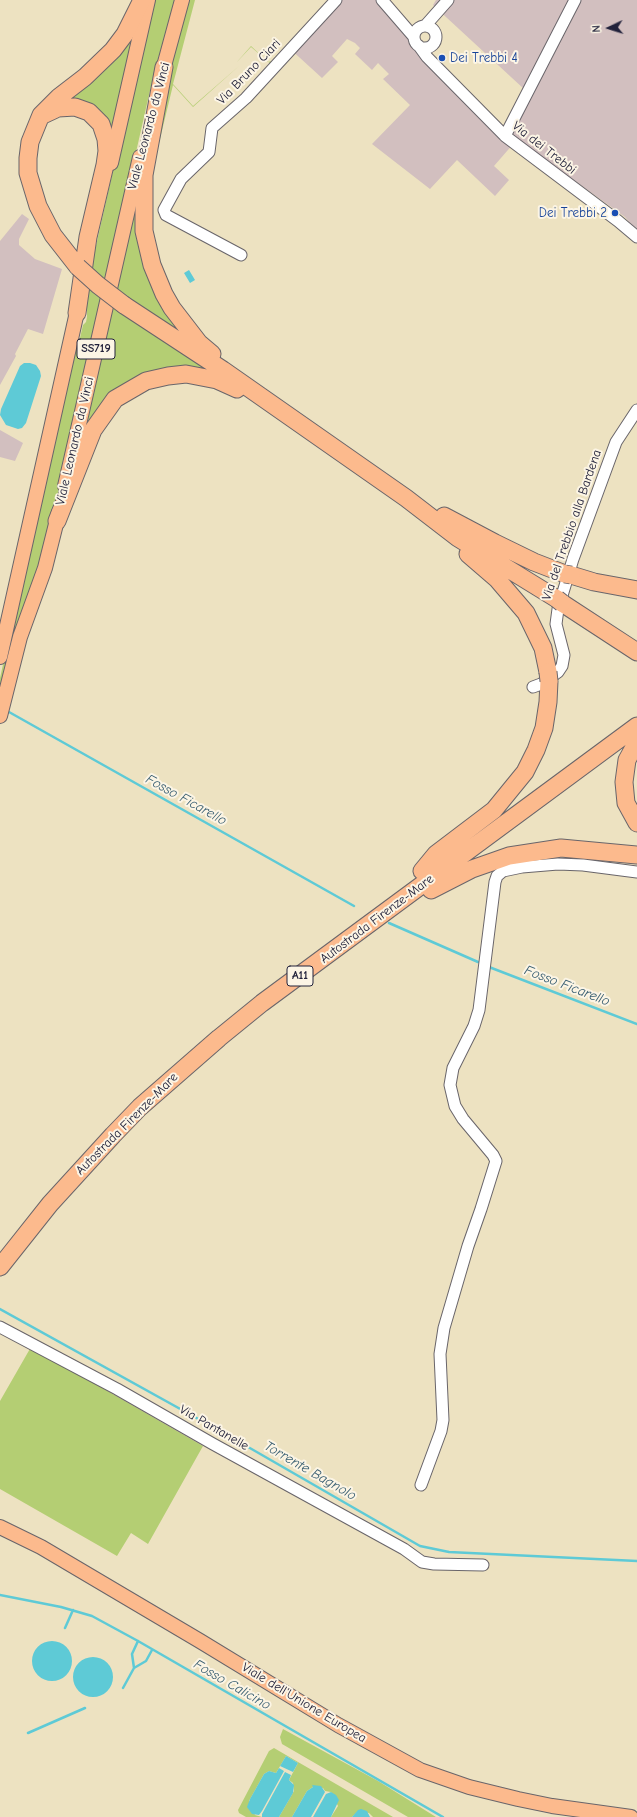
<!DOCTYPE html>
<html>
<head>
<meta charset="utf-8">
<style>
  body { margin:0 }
  #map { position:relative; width:637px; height:1817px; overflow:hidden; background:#ede2c1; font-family:"Comic Neue",sans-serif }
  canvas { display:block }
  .north { position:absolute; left:589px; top:8px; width:40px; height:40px; -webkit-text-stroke:3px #fcf5e5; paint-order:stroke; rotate:266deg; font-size:11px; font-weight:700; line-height:16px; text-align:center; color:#22223b }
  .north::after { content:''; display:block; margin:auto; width:14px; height:18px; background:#22223b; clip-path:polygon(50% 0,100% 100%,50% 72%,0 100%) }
</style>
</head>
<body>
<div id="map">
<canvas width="637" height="1817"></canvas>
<div class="north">N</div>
</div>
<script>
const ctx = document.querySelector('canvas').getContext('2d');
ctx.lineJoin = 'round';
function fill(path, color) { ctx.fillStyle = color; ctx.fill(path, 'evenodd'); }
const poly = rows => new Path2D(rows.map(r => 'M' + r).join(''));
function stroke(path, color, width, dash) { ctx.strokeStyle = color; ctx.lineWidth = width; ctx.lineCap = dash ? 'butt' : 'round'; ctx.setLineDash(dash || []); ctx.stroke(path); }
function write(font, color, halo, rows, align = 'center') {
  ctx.font = font + ' "Comic Neue",sans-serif'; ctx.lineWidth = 4; ctx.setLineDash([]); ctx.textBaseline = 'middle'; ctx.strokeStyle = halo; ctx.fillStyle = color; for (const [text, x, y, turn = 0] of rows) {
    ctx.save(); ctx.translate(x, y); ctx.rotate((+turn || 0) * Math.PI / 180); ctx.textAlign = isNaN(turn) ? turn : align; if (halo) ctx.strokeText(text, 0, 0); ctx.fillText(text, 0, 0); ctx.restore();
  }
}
fill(poly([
  [333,0,379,0,441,71,514,143,494,166,509,180,495,196,457,160,430,189,372,144,410,105,383,79,389,74,378,63,372,70,355,54,360,48,355,43,347,39,332,56,338,62,322,78,288,47],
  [436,0,637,0,637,231,625,217,503,129,524,89,433,5],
  [22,214,29,219,19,239,19,245,35,259,62,269,43,334,28,329,15,354,16,356,0,385,0,241],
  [0,430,23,443,15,461,0,457]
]), '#d2bfbf');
fill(poly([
  [152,0,175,0,154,73,48,539,0,692,0,678,69,368,80,338,83,325,86,322,87,317,87,285],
  [189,0,195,0,173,84,193,106,239,66,236,63,251,46,268,62,272,61,328,0,333,0,272,65,251,47,236,63,239,66,193,107,173,85,159,143,153,147,173,51],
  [137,16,111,143,107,132,58,101],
  [137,190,139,219,206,365,204,370,174,368,89,427,84,425],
  [31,1347,203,1446,148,1544,131,1533,117,1556,0,1489,0,1401],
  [283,1729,378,1781,436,1817,408,1817,282,1744,280,1737],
  [274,1748,298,1762,393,1817,373,1817,369,1813,358,1811,352,1817,331,1817,338,1806,331,1792,325,1791,323,1788,313,1787,307,1791,292,1817,279,1817,294,1791,293,1783,289,1780,298,1763,286,1756,276,1773,269,1771,264,1774,249,1801,255,1815,262,1817,246,1817,239,1813,238,1810,269,1751]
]), '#b4ce73');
fill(poly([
  [189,270,195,280,190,283,184,273],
  [24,363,30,363,36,365,40,371,41,376,26,423,22,428,18,429,6,425,0,415,1,409,20,366],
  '32 1661a20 20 0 1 1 40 0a20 20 0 1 1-40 0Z',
  '73 1677a20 20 0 1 1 40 0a20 20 0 1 1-40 0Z',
  [286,1756,298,1763,293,1772,280,1766],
  [279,1768,284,1771,262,1811,259,1815,252,1814,247,1807,250,1799,264,1774,269,1771,276,1773],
  [285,1772,291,1775,289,1780,294,1785,293,1793,279,1817,262,1817,262,1814],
  [312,1785,321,1786,325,1792,311,1817,292,1817,307,1791,313,1787],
  [331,1792,336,1795,339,1800,331,1817,313,1817,326,1794],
  [361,1809,367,1811,370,1817,352,1817,358,1810]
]), '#5ecad6');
stroke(poly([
  [9,712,354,906],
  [389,923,478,962],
  [489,967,637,1024],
  [0,1309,229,1436,420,1546,449,1552,637,1561],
  [0,1595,61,1607,92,1616,138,1641,443,1817],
  [65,1628,73,1610],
  [134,1668,146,1661,152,1650],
  [123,1688,134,1668,132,1654,138,1641],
  [28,1733,85,1708]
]), '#5ecad6', 2.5);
const minor = poly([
  [382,0,414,37],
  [425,26,448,0],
  '414 37a11 11 0 1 1 22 0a11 11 0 1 1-22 0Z',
  [419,46,427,57,505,136,618,221,637,237],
  [505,136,575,0],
  [241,255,166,215,164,210,181,179,209,152,212,128,246,98,336,0],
  [533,687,541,684,558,672,562,666,564,655,556,624,558,609,573,559,616,442,637,410],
  [0,1327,117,1389,213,1444,404,1549,422,1562,434,1564,483,1565],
  [421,1485,441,1431,443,1420,440,1354,444,1328,468,1246,481,1209,496,1161,493,1155,463,1119,455,1106,450,1085,453,1068,474,1026,479,1010,495,882,497,876,503,871,522,867,558,864,583,865,637,872]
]);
const major = poly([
  [161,77,182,0],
  [111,163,148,0],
  [65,486,140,157],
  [0,657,79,303],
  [0,716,20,637,45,568,59,512],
  [0,1527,41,1547,200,1641,338,1725,420,1770,469,1787,518,1799,552,1806,631,1817]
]);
const highway = poly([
  [164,67,144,175,144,231,152,265,164,294,172,308,199,343,212,354],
  [43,115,58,108,75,107,89,112,101,124,106,139,107,151,105,165,88,237,77,313],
  [78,267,53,235,38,206,28,173,28,158,30,142,41,115,59,97,85,77,113,50,125,34,142,0],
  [124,305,223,370,406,498,458,538,557,599],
  [444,516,495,543,534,562,565,574],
  [57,521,93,430,115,399,146,381,168,376,186,374,217,380,237,389],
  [468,554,497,579,526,613,543,648,548,672],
  [571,575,594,582,637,590],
  [562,603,637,652],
  [637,742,627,760,624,782,626,803,637,823],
  [422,871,436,854,494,810,525,772,536,750,544,728,548,702,549,681],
  [431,890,472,869,509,856,561,848,637,855],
  [0,1267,50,1204,113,1135,140,1107,219,1038,262,1003,637,726]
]);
stroke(minor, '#69656a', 13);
stroke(major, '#69656a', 16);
stroke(highway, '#69656a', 19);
stroke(minor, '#fff', 11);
stroke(major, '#fcba8d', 14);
stroke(highway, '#fcba8d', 17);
const highwayBridge = poly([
  [78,267,98,285,124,305],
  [565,574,571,575],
  [557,599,562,603],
  [548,672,549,681]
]);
stroke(highwayBridge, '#69656a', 19, []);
stroke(highwayBridge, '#fcba8d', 17);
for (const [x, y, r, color] of [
  [442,58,4,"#1a4fb4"],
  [615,213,4,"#1a4fb4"]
]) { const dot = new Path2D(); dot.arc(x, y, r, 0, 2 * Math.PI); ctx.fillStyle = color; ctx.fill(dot); stroke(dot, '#fcf5e5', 1.5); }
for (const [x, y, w] of [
  [96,349,38],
  [300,976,26]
]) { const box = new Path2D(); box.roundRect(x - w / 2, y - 10, w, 20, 3); ctx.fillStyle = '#fcf5e5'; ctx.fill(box); stroke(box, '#22223b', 1); }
write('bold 12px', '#22223b', null, [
  ["SS719",96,349],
  ["A11",300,976]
]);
write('13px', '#164399', '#fcf5e5', [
  ["Dei Trebbi 4",450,58],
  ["Dei Trebbi 2",607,213,"right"]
], 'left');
write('13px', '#22223b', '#fcf5e5', [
  ["Via Bruno Ciari",249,72,-46],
  ["Viale Leonardo da Vinci",149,126,-75],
  ["Via dei Trebbi",544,148,38],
  ["Viale Leonardo da Vinci",75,441,-77],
  ["Via del Trebbio alla Bardena",572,525,-71],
  ["Autostrada Firenze-Mare",377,919,-37],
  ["Autostrada Firenze-Mare",127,1124,-45],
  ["Via Pantanelle",214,1428,30],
  ["Viale dell'Unione Europea",304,1703,31]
]);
write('italic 14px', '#375d71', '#fcf5e5', [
  ["Fosso Ficarello",186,800,29],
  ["Fosso Ficarello",567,986,21],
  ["Torrente Bagnolo",310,1471,30],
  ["Fosso Calicino",232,1685,30]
]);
</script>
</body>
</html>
